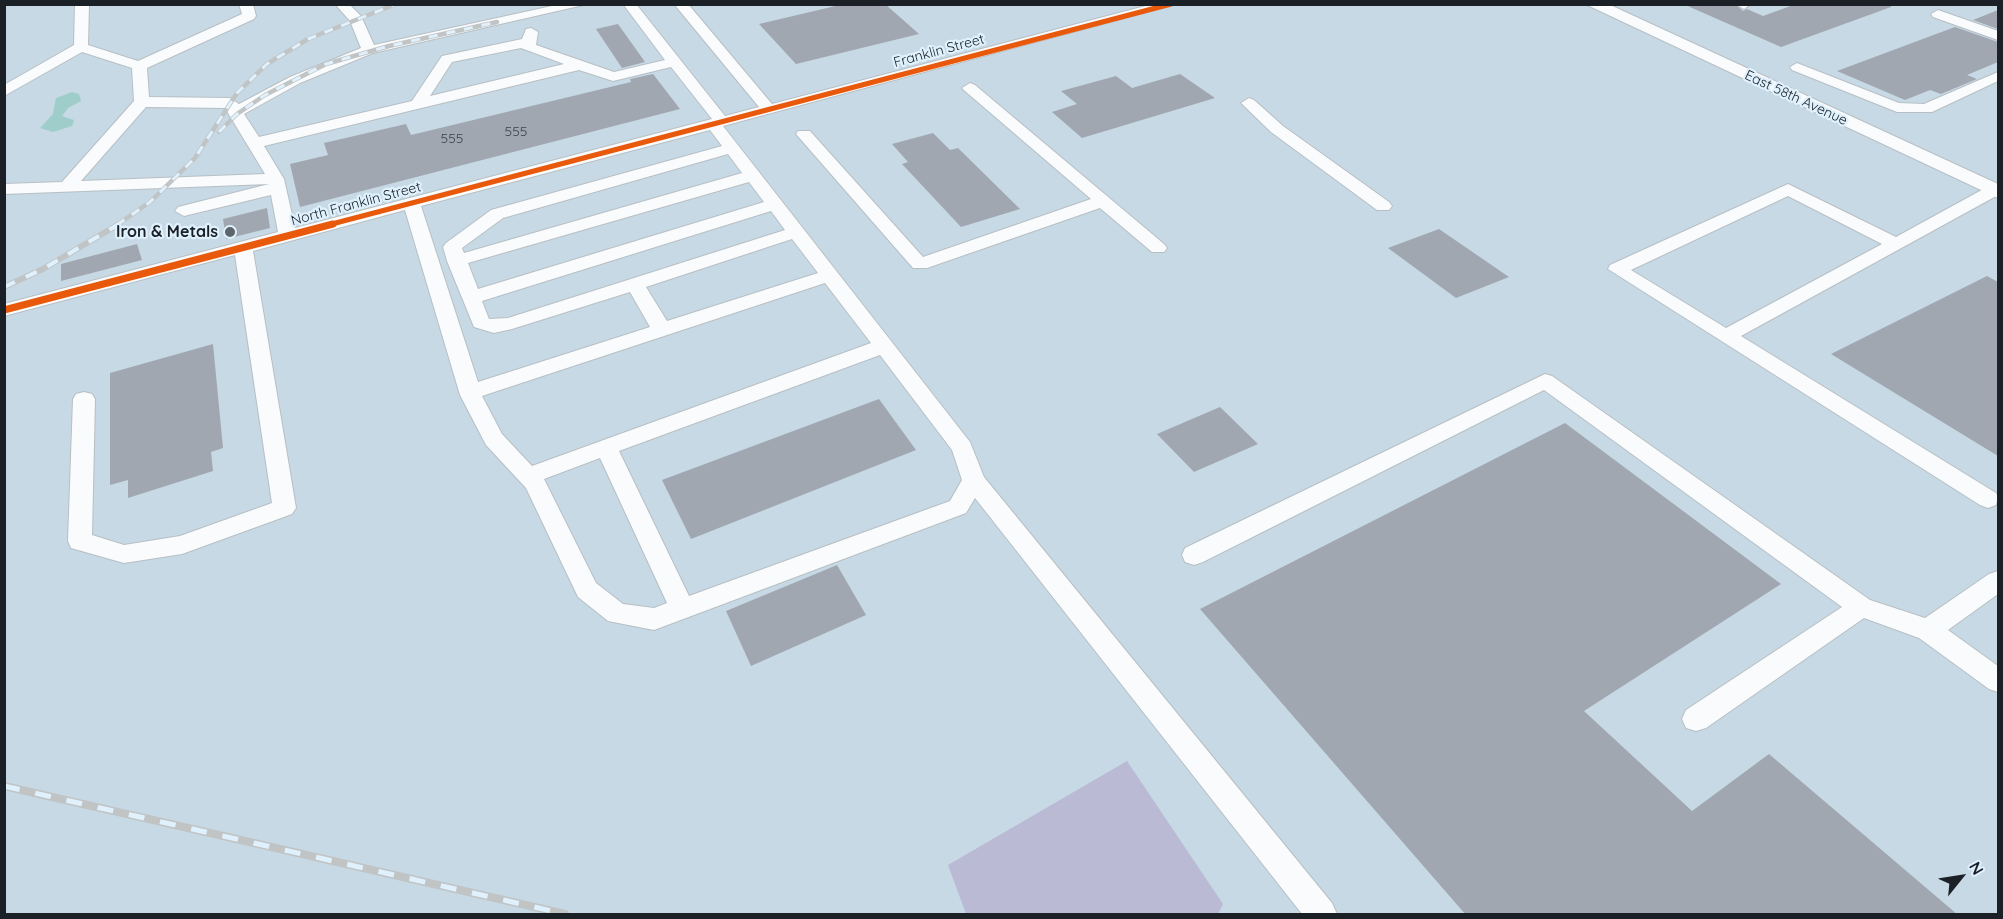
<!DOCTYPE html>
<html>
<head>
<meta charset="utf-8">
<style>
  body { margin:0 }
  #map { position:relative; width:2003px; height:919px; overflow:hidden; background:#d9e3e9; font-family:Quicksand,sans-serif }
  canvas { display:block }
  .frame { position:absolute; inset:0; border:6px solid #1a2025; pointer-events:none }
  .north { position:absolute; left:1931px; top:847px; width:60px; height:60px; -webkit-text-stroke:4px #e0f1fe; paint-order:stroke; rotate:60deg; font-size:16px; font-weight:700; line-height:24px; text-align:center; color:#1a2025 }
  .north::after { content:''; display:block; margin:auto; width:21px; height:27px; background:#1a2025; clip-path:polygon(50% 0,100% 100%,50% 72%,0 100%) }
</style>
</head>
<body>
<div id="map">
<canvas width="2003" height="919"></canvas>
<div class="frame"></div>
<div class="north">N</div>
</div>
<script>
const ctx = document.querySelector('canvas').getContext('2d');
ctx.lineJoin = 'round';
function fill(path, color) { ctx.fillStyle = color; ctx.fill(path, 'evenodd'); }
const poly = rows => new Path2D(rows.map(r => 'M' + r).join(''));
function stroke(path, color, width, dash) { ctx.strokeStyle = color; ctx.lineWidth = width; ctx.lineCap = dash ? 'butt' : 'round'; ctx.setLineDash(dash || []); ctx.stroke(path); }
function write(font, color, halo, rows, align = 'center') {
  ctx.font = font + ' Quicksand,sans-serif'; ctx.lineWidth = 4.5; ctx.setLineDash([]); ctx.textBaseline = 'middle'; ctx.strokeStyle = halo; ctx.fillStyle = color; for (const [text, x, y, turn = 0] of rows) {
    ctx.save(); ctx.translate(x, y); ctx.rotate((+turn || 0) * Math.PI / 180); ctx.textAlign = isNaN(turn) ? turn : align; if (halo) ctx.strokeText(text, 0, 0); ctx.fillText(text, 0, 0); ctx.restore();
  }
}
fill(poly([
  [5,5,1998,5,1998,914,5,914]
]), '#c7d9e5');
fill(poly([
  [1127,761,1223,904,1218,914,966,914,948,865]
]), '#babad5');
fill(poly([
  [72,92,79,94,81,101,68,108,62,116,74,120,72,126,53,132,40,128,53,114,56,98]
]), '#9fcdca');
fill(poly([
  [844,4,885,4,919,34,796,64,759,24],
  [1683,4,1735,4,1743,11,1747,9,1763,16,1796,4,1891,4,1891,7,1781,47],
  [1998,10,1998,29,1973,20],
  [618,24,645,62,622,68,596,29],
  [1955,27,1998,42,1998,62,1967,75,1977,79,1941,94,1930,90,1905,100,1837,71],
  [653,74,680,109,300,207,290,164,328,155,324,143,406,124,411,135,631,82,630,79],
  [1180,74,1215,98,1082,138,1052,112,1077,104,1061,91,1116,76,1132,88],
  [933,133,950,150,958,148,1020,209,961,227,902,164,908,162,892,144],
  [267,208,270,228,226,239,223,219],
  [1439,229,1509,277,1456,298,1388,248],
  [137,244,142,260,61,281,61,264],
  [1987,276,1998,282,1998,456,1831,354],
  [213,344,223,448,211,452,213,471,128,498,128,480,110,485,110,373],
  [879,399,916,450,691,539,662,480],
  [1220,407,1258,444,1194,472,1157,434],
  [1565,423,1781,584,1584,711,1692,811,1769,754,1958,915,1466,915,1200,609],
  [837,565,866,615,751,666,726,611]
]), '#a0a7b1');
const minor = poly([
  [75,4,89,4,88,45,138,61,242,14,239,4,253,4,256,16,254,19,147,68,149,97,230,98,239,104,290,77,361,48,350,21,335,4,349,4,361,16,374,45,561,4,588,4,373,53,300,83,244,114,259,137,412,101,442,56,522,39,526,29,531,28,538,32,536,45,614,72,665,60,623,4,636,4,725,116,759,107,674,4,688,4,772,104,1153,4,1177,4,723,126,970,442,984,477,1332,903,1337,914,1302,914,975,498,966,513,654,630,608,621,578,597,526,488,486,445,460,395,405,210,253,251,296,508,292,514,182,554,124,563,71,548,68,541,73,399,76,394,84,392,92,394,95,399,92,535,124,545,180,536,272,503,235,255,4,316,4,304,278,232,271,195,184,216,175,211,178,207,269,184,4,194,4,184,62,182,134,101,132,68,82,52,4,96,4,85,74,45,75,4],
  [521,48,564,64,430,96,452,62,521,48],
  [671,67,712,119,295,228,284,179,264,146,579,70,613,81,671,67],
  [146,107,225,108,265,174,81,181,146,107],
  [710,130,722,146,491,210,446,243,443,247,447,261,474,327,494,333,512,329,630,292,650,327,478,382,421,206,710,130],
  [728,154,742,173,464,253,462,248,503,218,728,154],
  [749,182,764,202,478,289,468,263,749,182],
  [771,211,785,230,508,318,489,319,482,301,771,211],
  [792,239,818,273,667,321,646,287,792,239],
  [825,283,871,343,532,466,502,434,482,396,825,283],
  [880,355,952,450,962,480,950,501,689,596,619,451,880,355],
  [600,458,667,603,654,608,623,604,596,583,544,479,600,458],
  [1751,4,1744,9,1737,5,1738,4,1751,4],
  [1938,10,1998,31,1998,40,1933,17,1931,14,1938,10],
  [1797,63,1899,103,1924,104,1998,72,1998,81,1932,112,1897,112,1792,70,1790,67,1797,63],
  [970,83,975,85,1164,244,1167,248,1164,252,1152,252,1100,208,927,268,913,268,796,134,798,131,810,131,923,257,1091,199,965,91,962,88,970,83],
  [1249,98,1254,100,1283,126,1389,202,1392,206,1389,210,1377,210,1271,132,1241,103,1249,98],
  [1788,184,1896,237,1989,186,1998,186,1998,195,1741,336,1996,493,1998,497,1996,505,1988,508,1980,505,1608,269,1610,265,1788,184],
  [1788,196,1882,244,1726,328,1631,270,1788,196],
  [1545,374,1552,376,1870,600,1925,618,1989,574,1998,571,1998,594,1948,630,1998,666,1998,692,1989,689,1919,638,1864,618,1706,728,1696,731,1686,728,1682,719,1686,710,1842,607,1544,390,1203,562,1194,565,1185,562,1182,555,1185,548,1545,374]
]);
const major = poly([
  [1585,4,1608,4,1998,184,1998,198,1585,4]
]);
stroke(minor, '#b7bfc4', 2);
stroke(major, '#b7bfc4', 2);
fill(minor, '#f9fbfc');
fill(major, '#f9fbfc');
const railFar2 = poly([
  [219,132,237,114,265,95,326,64,389,46,497,22],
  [117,225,150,202,195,158,237,93,267,64,308,39,396,4]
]);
const railFar1 = poly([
  [4,287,43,269,119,224]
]);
const rail = poly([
  [4,786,565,914]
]);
stroke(railFar2, '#c1c4c5', 4.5);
stroke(railFar1, '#c1c4c5', 6);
stroke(rail, '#c1c4c5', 8);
stroke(railFar2, '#e0f1fe', 3, [9]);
stroke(railFar1, '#e0f1fe', 4, [12]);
stroke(rail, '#e0f1fe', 5, [16]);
stroke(poly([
  [328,225,1171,4]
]), '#e8590c', 5);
stroke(poly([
  [4,310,333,224]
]), '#e8590c', 7);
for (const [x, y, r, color] of [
  [230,232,6,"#5d646a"]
]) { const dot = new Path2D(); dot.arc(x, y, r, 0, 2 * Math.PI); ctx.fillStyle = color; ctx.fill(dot); stroke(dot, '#e0f1fe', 2); }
write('14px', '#1a2025', '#e0f1fe', [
  ["Franklin Street",939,51,-15],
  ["East 58th Avenue",1796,98,25],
  ["North Franklin Street",356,204,-15]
]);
write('14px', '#3c4248', null, [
  ["555",516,132],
  ["555",452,139]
]);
write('bold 16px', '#1a2025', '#e0f1fe', [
  ["Iron & Metals",218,232]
], 'right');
</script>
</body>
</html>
